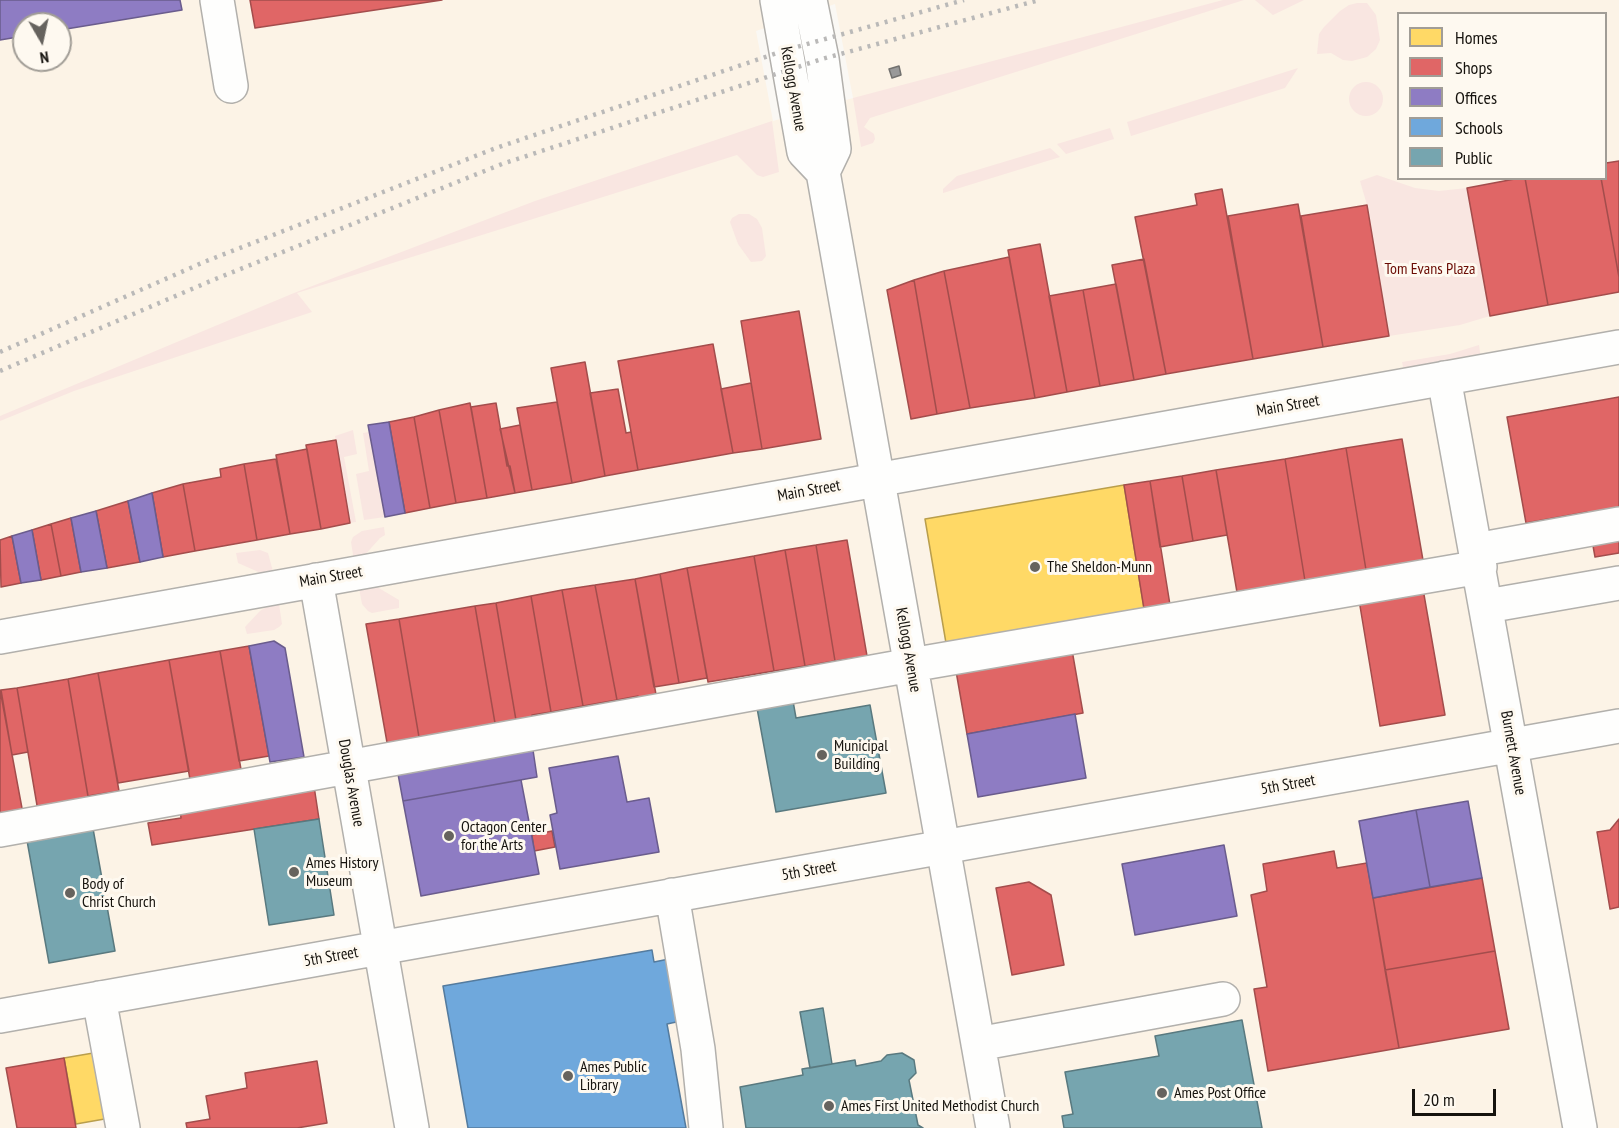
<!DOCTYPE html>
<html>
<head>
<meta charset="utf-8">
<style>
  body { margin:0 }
  #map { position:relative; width:1619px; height:1128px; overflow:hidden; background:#faf8f4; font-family:"PT Sans Narrow",sans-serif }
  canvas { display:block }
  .legend { position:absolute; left:1397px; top:12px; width:210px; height:168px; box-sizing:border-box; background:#fef9f0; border:2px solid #a19d96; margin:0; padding:8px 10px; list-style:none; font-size:18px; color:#16130e }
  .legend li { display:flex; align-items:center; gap:12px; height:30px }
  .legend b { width:30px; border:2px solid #a19d96 }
  .north { position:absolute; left:12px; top:12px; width:60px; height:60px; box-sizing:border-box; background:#fef9f0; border:2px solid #a19d96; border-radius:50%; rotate:171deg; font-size:16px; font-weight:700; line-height:24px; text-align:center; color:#16130e }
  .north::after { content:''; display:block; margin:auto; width:21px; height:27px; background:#66635e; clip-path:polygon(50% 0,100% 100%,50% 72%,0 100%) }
  .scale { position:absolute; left:1412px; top:1089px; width:84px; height:27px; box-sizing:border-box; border:3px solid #16130e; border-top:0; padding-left:8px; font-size:18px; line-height:21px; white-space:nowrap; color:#16130e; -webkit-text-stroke:4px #fef9f0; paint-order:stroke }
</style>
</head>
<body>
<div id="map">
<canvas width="1619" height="1128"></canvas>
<ul class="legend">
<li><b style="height:16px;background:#ffd966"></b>Homes</li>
<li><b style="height:16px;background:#e06666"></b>Shops</li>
<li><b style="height:16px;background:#8e7cc3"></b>Offices</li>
<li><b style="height:16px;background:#6fa8dc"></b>Schools</li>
<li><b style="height:16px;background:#76a5af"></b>Public</li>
</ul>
<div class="north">N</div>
<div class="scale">20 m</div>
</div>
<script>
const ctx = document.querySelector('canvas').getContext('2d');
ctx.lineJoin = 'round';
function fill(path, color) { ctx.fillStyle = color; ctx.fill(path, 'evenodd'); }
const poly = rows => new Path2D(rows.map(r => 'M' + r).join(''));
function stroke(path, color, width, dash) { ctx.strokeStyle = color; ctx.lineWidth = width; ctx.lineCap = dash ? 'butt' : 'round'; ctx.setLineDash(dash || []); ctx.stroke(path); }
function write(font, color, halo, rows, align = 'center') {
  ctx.font = font + ' "PT Sans Narrow",sans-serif'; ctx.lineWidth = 6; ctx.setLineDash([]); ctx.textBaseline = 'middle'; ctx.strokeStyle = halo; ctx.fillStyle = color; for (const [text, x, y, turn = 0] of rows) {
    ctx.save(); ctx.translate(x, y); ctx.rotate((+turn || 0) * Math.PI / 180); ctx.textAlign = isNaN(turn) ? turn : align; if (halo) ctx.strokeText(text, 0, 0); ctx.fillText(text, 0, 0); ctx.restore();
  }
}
fill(poly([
  [0,0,1619,0,1619,1128,0,1128],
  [835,4,853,98,773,121,756,31],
  [1398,14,1606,14,1606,178,1398,178],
  [24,24,60,24,60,60,24,60]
]), '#fcf3e6');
fill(poly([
  [1223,0,1244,0,870,118,864,127,874,134,875,139,873,143,861,147,853,98],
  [1255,0,1304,0,1273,15],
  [1357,3,1367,3,1376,15,1380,40,1376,49,1367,57,1352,61,1343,60,1331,53,1317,54,1319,34,1324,27,1340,11,1349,5],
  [1298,68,1285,88,1131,136,1127,122],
  '1349 99a17 17 0 1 1 34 0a17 17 0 1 1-34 0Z',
  [772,121,779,172,763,177,757,175,737,155,297,293,312,312,74,391,0,421,0,416,294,293,535,201],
  [1110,128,1114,139,1066,154,1057,144],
  [1050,148,1060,157,943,193,943,189,957,176],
  [1377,175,1415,188,1439,191,1467,188,1490,316,1460,325,1389,336,1367,205,1360,181],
  [739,214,749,214,757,219,762,228,766,256,762,261,751,262,738,244,730,222,732,218],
  [1479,345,1481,359,1404,372,1402,362,1450,354],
  [353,430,357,454,344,457,356,522,350,523,335,436],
  [369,432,385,517,364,520,356,474,369,471,363,433],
  [384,527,385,535,380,538,363,557,354,561,351,542,353,537,362,531],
  [260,550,268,553,274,575,263,574,238,563,236,553],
  [369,586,377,587,399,600,399,608,372,613,368,611,362,604,359,588],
  [279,604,282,624,279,627,274,630,247,634,245,627,260,611,268,606]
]), '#f9e6e1');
const homes = poly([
  [1124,485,1145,615,947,649,925,519,1124,485],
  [105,1051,116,1117,76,1124,64,1058,105,1051]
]);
fill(homes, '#ffd966');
stroke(homes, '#b99e4c', 1.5);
const shops = poly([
  [250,0,442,0,255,28,250,0],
  [1619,161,1619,277,1601,178,1606,178,1606,163,1619,161],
  [1520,178,1525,178,1548,305,1490,316,1467,188,1520,178],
  [1525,178,1601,178,1619,277,1619,292,1548,305,1525,178],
  [1222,189,1253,359,1166,374,1135,217,1197,205,1195,194,1222,189],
  [1298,204,1323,347,1253,359,1228,216,1298,204],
  [1367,205,1389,336,1323,347,1301,216,1367,205],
  [1040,244,1067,392,1035,398,1008,250,1040,244],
  [1009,257,1035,398,970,408,944,271,1009,257],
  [1144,259,1166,374,1134,380,1112,265,1144,259],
  [944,271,970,408,937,414,914,280,944,271],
  [914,280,937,414,911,419,887,290,914,280],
  [1116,284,1134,380,1100,386,1083,290,1116,284],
  [1083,290,1100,386,1067,392,1049,296,1083,290],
  [799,311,821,439,762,449,741,321,799,311],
  [713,344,733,453,638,470,618,361,713,344],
  [585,362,605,476,572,483,551,368,585,362],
  [751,383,762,449,733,453,721,389,751,383],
  [618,389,626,433,631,432,638,470,605,476,590,393,618,389],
  [1619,397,1619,553,1595,557,1587,512,1526,523,1507,417,1619,397],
  [557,402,572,483,532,490,517,408,557,402],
  [470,403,487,498,456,503,439,410,470,403],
  [496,403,507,466,510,466,515,493,487,498,471,407,496,403],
  [439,410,456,503,430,508,414,417,439,410],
  [414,417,430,508,405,513,389,422,414,417],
  [520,425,532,490,515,493,500,429,520,425],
  [1402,439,1424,566,1367,576,1346,448,1402,439],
  [336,440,350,523,321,529,306,445,336,440],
  [1346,448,1367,576,1306,587,1285,459,1346,448],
  [307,449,321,529,290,534,276,455,307,449],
  [276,459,290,534,257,540,244,464,276,459],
  [1285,459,1306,587,1238,598,1216,470,1285,459],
  [244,464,257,540,195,551,183,484,221,477,220,469,244,464],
  [1216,470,1227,535,1193,541,1182,476,1216,470],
  [1182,476,1193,541,1160,547,1150,481,1182,476],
  [1150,481,1171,611,1145,615,1124,485,1150,481],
  [183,484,195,551,163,557,152,493,183,484],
  [128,501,140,562,107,568,96,511,128,501],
  [71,518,81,572,61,576,51,524,71,518],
  [51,524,61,576,41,580,32,530,51,524],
  [12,536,21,583,1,587,0,540,12,536],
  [847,540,867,656,835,661,816,545,847,540],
  [816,545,835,661,805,666,785,550,816,545],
  [785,550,805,666,774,671,754,556,785,550],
  [754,556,774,671,708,682,687,568,754,556],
  [687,568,707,678,679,683,660,574,687,568],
  [660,574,679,683,654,687,635,579,660,574],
  [635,579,657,700,639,703,638,696,617,700,595,585,635,579],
  [595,585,617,700,583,706,562,590,595,585],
  [1423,589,1445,715,1380,726,1359,600,1423,589],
  [562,590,583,706,551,712,531,596,562,590],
  [531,596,551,712,532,715,533,724,517,726,496,603,531,596],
  [496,603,517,726,496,729,475,606,496,603],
  [475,606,496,729,420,743,399,619,475,606],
  [399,619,420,743,388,748,366,624,399,619],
  [249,646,269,756,239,761,220,651,249,646],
  [1072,650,1083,713,967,734,956,671,1072,650],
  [220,651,242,775,191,785,169,660,220,651],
  [169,660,189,771,118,783,98,673,169,660],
  [98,673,119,791,88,796,68,679,98,673],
  [68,679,90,808,39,817,17,688,68,679],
  [17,688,28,752,12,755,1,690,17,688],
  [0,690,24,819,0,823,0,690],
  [314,786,319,819,152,845,148,823,181,818,180,808,314,786],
  [1619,819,1619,907,1610,909,1597,832,1610,830,1619,819],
  [552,831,555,847,534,851,532,835,552,831],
  [1334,851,1337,868,1367,863,1399,1048,1268,1071,1254,989,1267,987,1251,895,1267,891,1263,864,1334,851],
  [1482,878,1495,951,1385,970,1373,898,1482,878],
  [1029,882,1051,895,1064,965,1012,975,996,888,1029,882],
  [1495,951,1509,1029,1399,1048,1385,970,1495,951],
  [64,1058,76,1128,17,1128,6,1068,64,1058],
  [317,1061,327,1123,297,1128,187,1128,186,1123,210,1119,206,1096,247,1088,245,1073,317,1061]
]);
fill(shops, '#e06666');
stroke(shops, '#a34d4c', 1.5);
const offices = poly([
  [0,0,180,0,182,10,60,30,60,24,24,24,24,36,0,40,0,0],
  [389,422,405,513,385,517,368,425,389,422],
  [152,493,163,557,140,562,128,501,152,493],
  [96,511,107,568,81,572,71,518,96,511],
  [32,530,41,580,21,583,12,536,32,530],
  [274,641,285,648,304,757,270,762,249,646,274,641],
  [1075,714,1086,778,978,797,967,734,1075,714],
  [533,750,537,777,403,801,398,774,533,750],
  [618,756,627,802,649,798,659,852,560,869,550,815,557,813,549,768,618,756],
  [521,780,539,874,421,896,403,801,521,780],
  [1468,801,1482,878,1430,887,1416,810,1468,801],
  [1416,810,1430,887,1373,898,1359,821,1416,810],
  [1224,845,1237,916,1135,935,1122,864,1224,845]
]);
fill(offices, '#8e7cc3');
stroke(offices, '#6a5c8d', 1.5);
const schools = poly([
  [652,950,654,962,679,957,690,1019,667,1024,686,1128,468,1128,443,986,652,950]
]);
fill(schools, '#6fa8dc');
stroke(schools, '#547b9e', 1.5);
const public = poly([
  [793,701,796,718,870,705,886,793,776,812,757,708,793,701],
  [319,819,334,915,269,925,254,829,319,819],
  [92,823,115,951,49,963,26,835,92,823],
  [823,1008,832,1064,810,1068,800,1012,823,1008],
  [1242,1020,1262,1128,1064,1128,1062,1116,1073,1114,1065,1072,1159,1056,1155,1036,1242,1020],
  [902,1053,914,1060,916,1073,909,1080,918,1125,923,1128,746,1128,740,1087,803,1075,802,1069,855,1060,856,1066,881,1061,887,1055,902,1053]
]);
fill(public, '#76a5af');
stroke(public, '#59797f', 1.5);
const industry = poly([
  [899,66,901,75,892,78,889,69,899,66]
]);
fill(industry, '#999');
stroke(industry, '#72716f', 1.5);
const minor = poly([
  [217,0,231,86],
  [777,0,804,152,823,172,993,1128],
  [810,0,822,59,834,149,823,172],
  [1444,378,1580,1128],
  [1476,550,1619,524],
  [316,580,412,1128],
  [1487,606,1619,583],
  [0,637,1619,347],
  [0,830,911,665,1480,567],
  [672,895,698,1049,706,1128],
  [99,998,123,1128],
  [0,1016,1619,726],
  [978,1044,1223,999]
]);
stroke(minor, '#b2b0ac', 36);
stroke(minor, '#fefefd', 33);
stroke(poly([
  [0,352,204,262,496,148,786,50,964,0],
  [0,371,213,280,502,164,822,59,1039,0]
]), '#bab9b8', 4.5, [3, 6]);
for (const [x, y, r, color] of [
  [1035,567,6,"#66635e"],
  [822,755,6,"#66635e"],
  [449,836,6,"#66635e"],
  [294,872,6,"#66635e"],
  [70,893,6,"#66635e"],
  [568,1076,6,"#66635e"],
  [1162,1093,6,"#66635e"],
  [829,1106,6,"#66635e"]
]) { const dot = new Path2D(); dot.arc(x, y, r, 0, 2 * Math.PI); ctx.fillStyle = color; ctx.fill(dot); stroke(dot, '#fef9f0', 2); }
write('16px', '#16130e', '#fef9f0', [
  ["Kellogg Avenue",793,89,80],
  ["Main Street",1288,406,-10],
  ["Main Street",809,491,-10],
  ["Main Street",331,577,-10],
  ["Kellogg Avenue",908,650,80],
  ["Burnett Avenue",1513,753,80],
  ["Douglas Avenue",351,783,80],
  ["5th Street",1288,785,-10],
  ["5th Street",809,871,-10],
  ["5th Street",331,957,-10]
]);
write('16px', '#6a0b03', '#fef9f0', [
  ["Tom Evans Plaza",1430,269]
]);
write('16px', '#16130e', '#fef9f0', [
  ["The Sheldon-Munn",1047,567],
  ["Municipal",834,746],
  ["Building",834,764],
  ["Octagon Center",461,827],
  ["for the Arts",461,845],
  ["Ames History",306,863],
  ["Museum",306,881],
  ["Body of",82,884],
  ["Christ Church",82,902],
  ["Ames Public",580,1067],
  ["Library",580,1085],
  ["Ames Post Office",1174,1093],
  ["Ames First United Methodist Church",841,1106]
], 'left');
</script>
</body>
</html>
